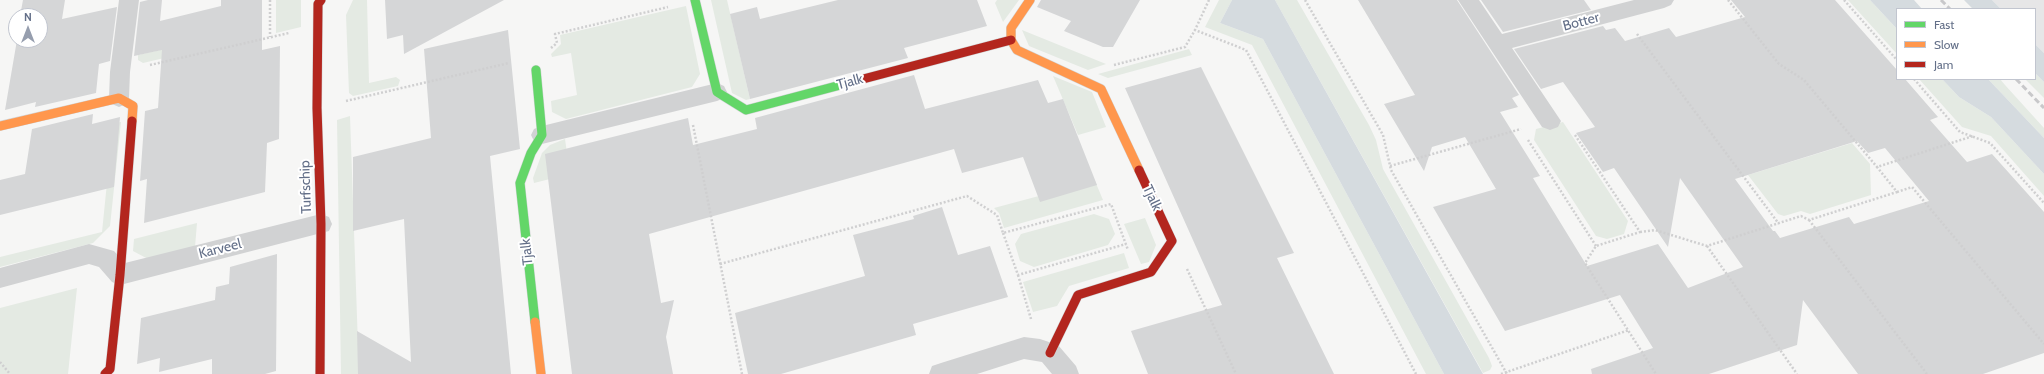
<!DOCTYPE html>
<html>
<head>
<meta charset="utf-8">
<style>
  body { margin:0 }
  #map { position:relative; width:2044px; height:374px; overflow:hidden; background:#f6f6f5; font-family:Cabin,sans-serif }
  canvas { display:block }
  .legend { position:absolute; left:1896px; top:8px; width:140px; height:72px; box-sizing:border-box; background:#fff; border:1px solid #c1c5cf; margin:0; padding:5px 7px; list-style:none; font-size:12px; color:#636f88 }
  .legend li { display:flex; align-items:center; gap:8px; height:20px }
  .legend b { width:20px; border:1px solid #c1c5cf }
  .north { position:absolute; left:8px; top:8px; width:40px; height:40px; box-sizing:border-box; background:#fff; border:1px solid #c1c5cf; border-radius:50%; rotate:0deg; font-size:11px; font-weight:700; line-height:16px; text-align:center; color:#636f88 }
  .north::after { content:''; display:block; margin:auto; width:14px; height:18px; background:#969eae; clip-path:polygon(50% 0,100% 100%,50% 72%,0 100%) }
</style>
</head>
<body>
<div id="map">
<canvas width="2044" height="374"></canvas>
<ul class="legend">
<li><b style="height:5px;background:#63d668"></b>Fast</li>
<li><b style="height:5px;background:#ff974d"></b>Slow</li>
<li><b style="height:5px;background:#b3261e"></b>Jam</li>
</ul>
<div class="north">N</div>
</div>
<script>
const ctx = document.querySelector('canvas').getContext('2d');
ctx.lineJoin = 'round';
function fill(path, color) { ctx.fillStyle = color; ctx.fill(path, 'evenodd'); }
const poly = rows => new Path2D(rows.map(r => 'M' + r).join(''));
function stroke(path, color, width, dash) { ctx.strokeStyle = color; ctx.lineWidth = width; ctx.lineCap = dash ? 'butt' : 'round'; ctx.setLineDash(dash || []); ctx.stroke(path); }
function write(font, color, halo, rows, align = 'center') {
  ctx.font = font + ' Cabin,sans-serif'; ctx.lineWidth = 4; ctx.setLineDash([]); ctx.textBaseline = 'middle'; ctx.strokeStyle = halo; ctx.fillStyle = color; for (const [text, x, y, turn = 0] of rows) {
    ctx.save(); ctx.translate(x, y); ctx.rotate((+turn || 0) * Math.PI / 180); ctx.textAlign = isNaN(turn) ? turn : align; if (halo) ctx.strokeText(text, 0, 0); ctx.fillText(text, 0, 0); ctx.restore();
  }
}
fill(poly([
  [1992,0,2044,0,2044,53,2035,44,2035,9,2001,9]
]), '#e6e6e7');
fill(poly([
  [276,0,301,0,301,27,276,33],
  [353,0,367,0,369,83,396,77,400,80,398,86,353,96,349,93,346,15],
  [711,0,727,0,750,99,746,100,732,93],
  [997,0,1019,0,1003,22,995,3],
  [1219,0,1232,0,1220,23,1263,39,1444,374,1426,374,1252,45,1205,27],
  [1275,0,1297,0,1369,125,1376,140,1383,169,1489,358,1492,366,1490,370,1483,373],
  [1848,0,1870,0,1897,29,1897,54],
  [686,6,700,74,692,87,566,119,552,112,551,101,577,95,571,53,552,57,551,54,561,44,560,35],
  [262,27,262,35,143,63,138,60,138,55],
  [1022,30,1106,64,1088,70,1029,46],
  [1189,49,1192,55,1108,78,1098,74],
  [2035,73,2044,82,2044,98,2025,79,2035,79],
  [1053,76,1092,92,1106,127,1078,135],
  [1919,79,1942,79,1959,97,1991,117,2044,174,2044,196,1991,136,1962,127],
  [1988,79,2000,79,2005,85,2044,128,2044,138],
  [350,116,359,374,341,374,337,120],
  [121,122,110,226,93,243,0,267,0,257,102,232,113,123],
  [1563,122,1628,221,1624,234,1607,239,1596,236,1534,140,1536,129],
  [565,139,570,174,534,183,533,178,542,153,550,145],
  [1852,143,1870,164,1871,195,1810,214,1801,211,1784,216,1778,214,1748,175],
  [1095,181,1103,200,1004,228,999,213,994,208],
  [1094,214,1109,219,1115,234,1108,245,1034,267,1020,261,1015,244,1021,234],
  [1145,218,1156,245,1149,262,1141,264,1124,224],
  [197,223,195,247,148,259,133,251,134,239],
  [1124,253,1129,268,1069,286,1057,306,1033,312,1023,282],
  [77,288,68,374,0,374,0,308]
]), '#e4eae3');
fill(poly([
  [1232,0,1275,0,1483,374,1444,374,1263,39,1220,23],
  [1870,0,1914,0,1922,9,1897,9,1897,29],
  [1964,0,1992,0,2001,9,1973,9],
  [2035,44,2044,53,2044,82,2035,73],
  [1942,79,1988,79,2044,138,2044,174,1991,117,1959,97]
]), '#d5dbdf');
fill(poly([
  [23,0,65,0,62,19,117,7,110,61,99,64,96,93,35,107,36,102,5,110,17,40,40,40,40,16,20,16],
  [148,0,162,0,160,21,221,6,221,0,262,0,262,50,280,46,279,139,267,143,265,192,144,223,147,179,140,181,145,111,158,108,162,50,134,56,140,2],
  [385,0,504,0,404,54,403,35,387,39],
  [838,0,977,0,987,26,904,48,908,58,750,99,730,14,757,7,760,19],
  [1041,0,1140,0,1113,47,1103,47,1064,31,1071,21,1037,7],
  [1358,0,1457,0,1519,95,1512,98,1518,107,1500,112,1540,176,1533,178,1587,266,1658,244,1688,288,1743,267,1680,178,1668,247,1614,168,1603,172,1576,133,1595,127,1563,82,1541,89,1514,49,1603,26,1606,30,1615,28,1625,41,1669,28,1676,37,1745,17,1731,0,1835,0,1897,70,1897,79,1905,79,1938,117,1930,120,1967,162,1992,154,2044,212,2044,353,1983,374,1858,374,1803,300,1797,345,1709,374,1592,374,1591,369,1653,348,1620,295,1505,331,1433,207,1496,189,1465,137,1432,147,1424,171,1384,104,1415,95],
  [1857,141,1868,153,1885,148,1929,201,1854,224,1849,217,1780,238,1775,231,1773,231,1735,179],
  [1481,0,1584,0,1591,10,1503,32],
  [508,30,520,149,490,156,511,374,358,374,357,331,411,362,404,219,353,231,353,157,431,138,424,49],
  [1201,67,1294,253,1277,258,1334,374,1148,374,1131,331,1222,305,1125,88],
  [914,75,925,109,1038,80,1048,103,1063,99,1097,185,1040,202,1023,157,962,173,954,149,649,234,661,303,674,300,666,337,673,374,572,374,545,154,688,118,693,145,757,129,755,118],
  [93,114,92,124,120,117,114,187,0,215,0,180,25,174,32,129],
  [942,207,958,255,990,246,1008,297,913,324,916,335,781,374,748,374,735,313,865,276,853,235,914,219,913,216],
  [277,254,276,371,265,374,212,374,212,359,159,372,160,358,137,364,141,318,215,300,216,287,229,284,230,267]
]), '#d5d6d7');
const fast = poly([
  [695,0,717,92,746,110,848,83],
  [535,322,520,183,531,153,542,135,536,70]
]);
const slow = poly([
  [1030,0,1011,28,1011,40,1017,50,1101,89,1139,170],
  [0,126,119,98,133,106,132,121],
  [535,322,541,374]
]);
const jam = poly([
  [848,83,1011,40],
  [1050,353,1078,295,1151,272,1172,241,1139,170],
  [105,374,110,369,120,275,132,121],
  [320,374,321,224,317,108,318,4,321,0]
]);
stroke(fast, '#d1d3d5', 10);
stroke(slow, '#d1d3d5', 10);
stroke(jam, '#d1d3d5', 10);
stroke(poly([
  [270,0,270,37],
  [1209,0,1195,30,1246,50,1416,374],
  [1305,0,1383,135,1391,170,1507,374],
  [1728,0,1779,64,1804,80,1877,167],
  [1844,0,1897,60],
  [1637,34,1779,224],
  [551,48,557,43,555,34,668,7],
  [150,65,289,33],
  [1114,65,1185,47,1195,30],
  [1914,79,1960,132,1990,143,2044,203],
  [346,101,509,63],
  [693,125,742,374],
  [1575,135,1640,232,1596,246,1585,263,1656,374],
  [1528,140,1596,246],
  [1390,166,1521,129],
  [1897,192,1912,187,2044,344],
  [1809,220,1927,374],
  [1640,232,1655,230,1707,246,1801,216,1809,220,1897,192,1877,167,1973,136],
  [1003,233,1018,275,1126,244],
  [1707,246,1797,374],
  [720,264,967,196,997,215,1003,233,1111,204,1128,250],
  [1187,269,1236,374],
  [1018,275,1031,319],
  [0,362,10,374],
  [1501,374,1629,330]
]), '#cfcfd0', 2.5, [2, 2]);
fill(poly([
  [119,0,139,0,130,72,129,98,126,104,119,107,112,104,109,98,110,72,119,0],
  [1458,0,1479,0,1502,34,1634,0,1674,0,1671,5,1664,8,1512,48,1561,121,1558,127,1550,130,1542,127,1458,0],
  [717,83,724,86,727,92,724,98,717,101,542,144,534,141,531,135,534,129,542,126,717,83],
  [321,214,329,217,332,224,329,231,120,285,112,282,99,267,89,264,0,288,0,268,89,244,114,251,125,263,321,214],
  [1024,337,1040,339,1058,345,1076,366,1079,374,1052,374,1042,362,1024,359,977,374,929,374,932,366,941,363,1024,337]
]), '#d1d2d3');
stroke(fast, '#63d668', 9);
stroke(slow, '#ff974d', 9);
stroke(jam, '#b3261e', 9);
stroke(poly([
  [1941,0,1950,9],
  [2016,79,2044,108]
]), '#c8c8ca', 3, [6, 3]);
write('14px', '#636f88', '#fff', [
  ["Botter",1581,22,-15],
  ["Tjalk",850,82,-15],
  ["Turfschip",306,187,-92],
  ["Tjalk",1152,198,65],
  ["Karveel",220,249,-14],
  ["Tjalk",527,252,-96]
]);
</script>
</body>
</html>
